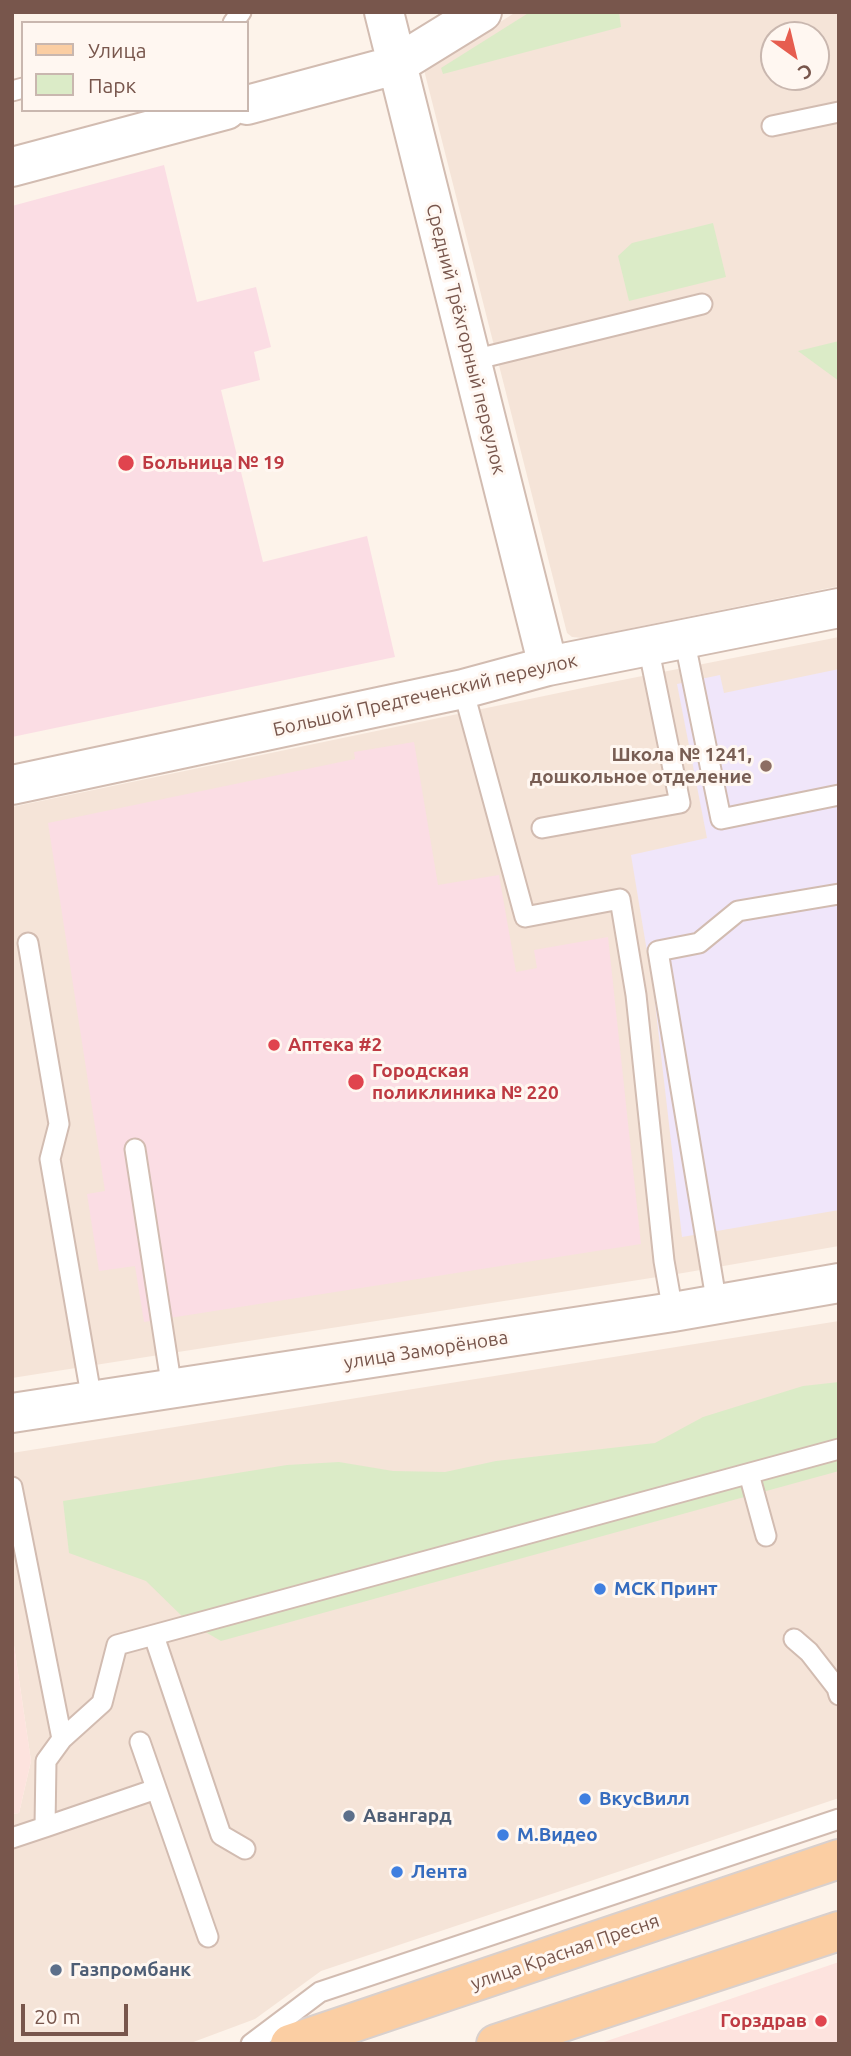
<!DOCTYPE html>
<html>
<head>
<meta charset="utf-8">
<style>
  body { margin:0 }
  #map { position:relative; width:851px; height:2056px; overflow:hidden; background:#fdf3ea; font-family:Ubuntu,sans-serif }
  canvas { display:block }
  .frame { position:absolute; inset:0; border:14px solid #78564c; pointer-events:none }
  .legend { position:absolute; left:21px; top:21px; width:228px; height:91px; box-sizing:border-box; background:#fff7f1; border:2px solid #c9b7af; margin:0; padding:9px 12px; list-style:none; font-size:21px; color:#78564c }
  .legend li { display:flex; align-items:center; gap:14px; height:35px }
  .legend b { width:35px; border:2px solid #c9b7af }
  .north { position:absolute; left:760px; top:21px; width:70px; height:70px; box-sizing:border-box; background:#fff7f1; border:2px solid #c9b7af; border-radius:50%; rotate:146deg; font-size:19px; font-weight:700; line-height:28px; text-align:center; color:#78564c }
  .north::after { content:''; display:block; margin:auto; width:24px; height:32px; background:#e65d4f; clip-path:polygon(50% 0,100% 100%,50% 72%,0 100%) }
  .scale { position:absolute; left:21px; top:2004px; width:107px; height:32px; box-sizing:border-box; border:4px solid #78564c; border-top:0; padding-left:9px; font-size:21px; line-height:24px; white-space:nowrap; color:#78564c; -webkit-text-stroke:5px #fff7f1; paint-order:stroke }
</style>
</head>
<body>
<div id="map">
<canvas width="851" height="2056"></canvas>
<div class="frame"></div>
<ul class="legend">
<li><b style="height:9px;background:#fbcea3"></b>Улица</li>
<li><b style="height:19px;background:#dbebc7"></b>Парк</li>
</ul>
<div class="north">С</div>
<div class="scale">20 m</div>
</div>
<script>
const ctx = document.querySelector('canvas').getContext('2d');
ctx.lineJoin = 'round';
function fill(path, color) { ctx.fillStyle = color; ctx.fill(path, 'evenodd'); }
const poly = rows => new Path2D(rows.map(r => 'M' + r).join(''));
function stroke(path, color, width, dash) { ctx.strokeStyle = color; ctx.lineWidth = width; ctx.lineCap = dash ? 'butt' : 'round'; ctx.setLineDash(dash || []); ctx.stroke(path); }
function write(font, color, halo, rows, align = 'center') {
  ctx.font = font + ' Ubuntu,sans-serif'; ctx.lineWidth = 6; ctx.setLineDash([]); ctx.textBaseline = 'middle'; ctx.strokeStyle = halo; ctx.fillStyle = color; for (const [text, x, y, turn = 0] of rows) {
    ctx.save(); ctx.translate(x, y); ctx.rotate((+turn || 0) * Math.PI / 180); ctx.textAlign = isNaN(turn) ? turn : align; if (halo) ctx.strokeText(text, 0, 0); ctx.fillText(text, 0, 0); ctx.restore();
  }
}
fill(poly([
  [516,12,839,12,839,586,583,638,572,637,567,633,424,70],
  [774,35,816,35,816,77,774,77],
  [839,637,839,1246,683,1273,12,1378,12,807,592,686],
  [839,1321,839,1798,321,1971,255,2019,188,2044,12,2044,12,1814,19,1813,31,1761,12,1632,12,1453]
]), '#f5e4d8');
fill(poly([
  [12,1632,31,1761,19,1813,12,1814],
  [839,1962,839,2044,598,2044]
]), '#fde3de');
fill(poly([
  [839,669,839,1210,682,1237,654,994,631,855,707,838,677,684,720,675,724,693]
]), '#f0e6fa');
fill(poly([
  [164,165,197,302,256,287,271,347,254,352,260,380,221,390,263,562,367,536,395,657,12,737,12,206],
  [414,742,438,885,499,875,516,972,537,968,534,950,608,937,641,1244,144,1322,135,1266,99,1271,87,1194,105,1191,48,823,355,759,354,752]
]), '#fbdde4');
fill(poly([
  [530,12,619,12,621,27,443,74,441,68],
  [713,223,726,277,629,301,618,256,632,243],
  [839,341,839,381,798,351],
  [839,1382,839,1471,221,1641,188,1622,146,1581,69,1553,63,1501,287,1465,339,1462,393,1471,445,1472,496,1461,655,1443,703,1417,803,1386]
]), '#dbebc7');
const service = poly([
  [233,23,241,12],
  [12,91,23,88],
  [772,126,839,112],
  [473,360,702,304],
  [684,638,721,819,839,795],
  [463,689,525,917,620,899,636,995,664,1261,673,1312],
  [542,828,680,803,648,646],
  [28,943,59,1124,50,1159,92,1401],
  [135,1149,172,1389],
  [717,1305,658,951,699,943,738,911,839,894],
  [749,1474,766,1536],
  [12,1487,62,1739,46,1761,45,1827,12,1838],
  [154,1636,221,1835,245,1849],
  [794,1639,809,1652,837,1688,839,1695],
  [62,1739,102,1703,117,1645,839,1449],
  [140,1742,208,1937],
  [45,1827,156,1789],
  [251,2044,320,1992,839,1819]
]);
const minor = poly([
  [384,12,548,666],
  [247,105,396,65,482,12],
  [12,167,226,110],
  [12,785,463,689,548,666,839,608]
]);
const tertiary = poly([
  [12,1413,673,1312,839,1283]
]);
const primary = poly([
  [290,2044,839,1859],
  [496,2044,839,1931]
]);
stroke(service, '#d2bcb1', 23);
stroke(minor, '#d2bcb1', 42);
stroke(tertiary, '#d2bcb1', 42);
stroke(primary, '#d9d0cd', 42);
stroke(service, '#fff', 19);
stroke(minor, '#fff', 38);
stroke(tertiary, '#fff', 38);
stroke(primary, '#fbcea3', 38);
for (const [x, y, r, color] of [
  [126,463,9,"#e0444e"],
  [766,766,7,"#8d6e63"],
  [274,1045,7,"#e0444e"],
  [356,1082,9,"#e0444e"],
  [600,1589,7,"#3f7fe0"],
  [585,1799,7,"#3f7fe0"],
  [349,1816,7,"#5c6f8a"],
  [503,1835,7,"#3f7fe0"],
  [397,1872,7,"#3f7fe0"],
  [56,1970,7,"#5c6f8a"],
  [821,2021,7,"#e0444e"]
]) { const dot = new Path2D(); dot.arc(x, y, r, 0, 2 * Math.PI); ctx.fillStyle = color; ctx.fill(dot); stroke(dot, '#fff7f1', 2.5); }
write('19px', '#78564c', '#fff7f1', [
  ["Средний Трёхгорный переулок",466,339,76],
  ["Большой Предтеченский переулок",425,695,-13],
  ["улица Заморёнова",426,1350,-9],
  ["улица Красная Пресня",565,1952,-19]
]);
write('bold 19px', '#be3a42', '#fff7f1', [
  ["Больница № 19",142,463],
  ["Аптека #2",288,1045],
  ["Городская",372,1071],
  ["поликлиника № 220",372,1093],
  ["Горздрав",807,2021,"right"]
], 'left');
write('bold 19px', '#785e54', '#fff7f1', [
  ["Школа № 1241,",752,755],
  ["дошкольное отделение",752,777]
], 'right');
write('bold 19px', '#366cbe', '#fff7f1', [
  ["МСК Принт",614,1589],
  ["ВкусВилл",599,1799],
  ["М.Видео",517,1835],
  ["Лента",411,1872]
], 'left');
write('bold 19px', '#4e5e75', '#fff7f1', [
  ["Авангард",363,1816],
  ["Газпромбанк",70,1970]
], 'left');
</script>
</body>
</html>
